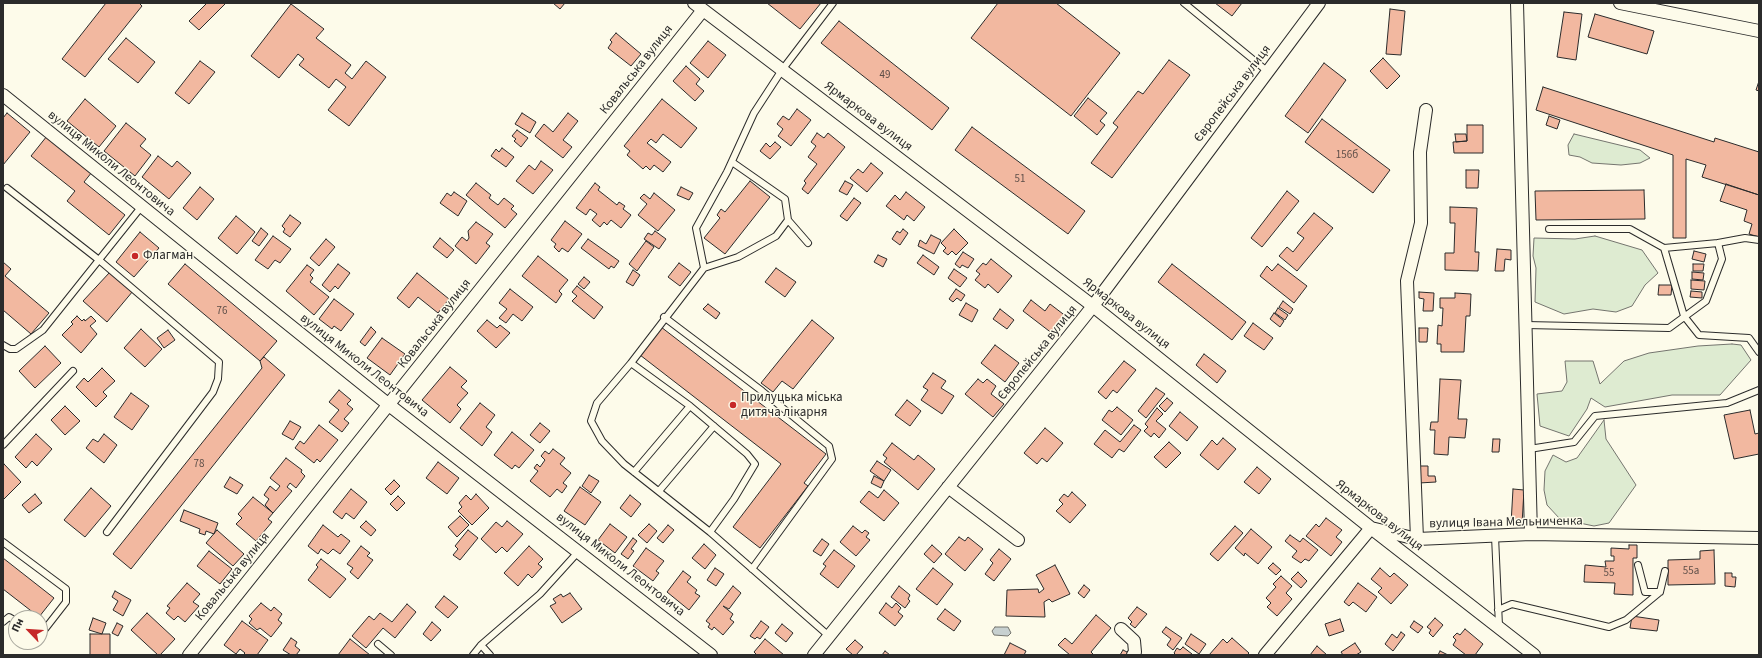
<!DOCTYPE html>
<html>
<head>
<meta charset="utf-8">
<style>
  body { margin:0 }
  #map { position:relative; width:1762px; height:658px; overflow:hidden; background:#fdfbea; font-family:"Source Sans 3",sans-serif }
  canvas { display:block }
  .frame { position:absolute; inset:0; border:4px solid #2b2b2b; pointer-events:none }
  .north { position:absolute; left:8px; top:610px; width:40px; height:40px; box-sizing:border-box; background:#fdfbea; border:1px solid #a9a89e; border-radius:50%; rotate:295deg; font-size:11px; font-weight:700; line-height:16px; text-align:center; color:#2b2b2b }
  .north::after { content:''; display:block; margin:auto; width:14px; height:18px; background:#c62828; clip-path:polygon(50% 0,100% 100%,50% 72%,0 100%) }
</style>
</head>
<body>
<div id="map">
<canvas width="1762" height="658"></canvas>
<div class="frame"></div>
<div class="north">Пн</div>
</div>
<script>
const ctx = document.querySelector('canvas').getContext('2d');
ctx.lineJoin = 'round';
function fill(path, color) { ctx.fillStyle = color; ctx.fill(path, 'evenodd'); }
const poly = rows => new Path2D(rows.map(r => 'M' + r).join(''));
function stroke(path, color, width, dash) { ctx.strokeStyle = color; ctx.lineWidth = width; ctx.lineCap = dash ? 'butt' : 'round'; ctx.setLineDash(dash || []); ctx.stroke(path); }
function write(font, color, halo, rows, align = 'center') {
  ctx.font = font + ' "Source Sans 3",sans-serif'; ctx.lineWidth = 3; ctx.setLineDash([]); ctx.textBaseline = 'middle'; ctx.strokeStyle = halo; ctx.fillStyle = color; for (const [text, x, y, turn = 0] of rows) {
    ctx.save(); ctx.translate(x, y); ctx.rotate((+turn || 0) * Math.PI / 180); ctx.textAlign = isNaN(turn) ? turn : align; if (halo) ctx.strokeText(text, 0, 0); ctx.fillText(text, 0, 0); ctx.restore();
  }
}
const green = poly([
  [1574,134,1640,150,1650,158,1640,163,1621,165,1592,163,1580,157,1569,155,1568,145,1574,134],
  [1595,236,1642,250,1658,273,1645,285,1632,306,1616,312,1593,309,1564,314,1535,302,1536,268,1533,256,1534,238,1575,239,1595,236],
  [1732,344,1741,345,1751,360,1720,395,1672,395,1605,407,1591,398,1587,409,1569,436,1540,426,1537,394,1562,391,1567,382,1565,361,1593,361,1600,384,1624,361,1649,353,1698,346,1732,344],
  [1604,420,1606,439,1636,485,1609,523,1594,526,1560,519,1547,505,1544,490,1545,471,1553,455,1566,462,1577,458,1604,420]
]);
fill(green, '#deebd1');
stroke(green, '#74746e', 1);
const water = poly([
  [995,627,1008,627,1011,633,1008,636,994,635,992,631,995,627]
]);
fill(water, '#c7d0d0');
stroke(water, '#74746e', 1);
const building = poly([
  [106,3,139,3,142,6,85,77,62,59,106,3],
  [207,3,226,3,199,30,189,21,207,3],
  [553,3,565,3,560,9,553,3],
  [767,3,821,3,800,29,767,3],
  [998,3,1056,3,1120,53,1071,116,971,38,998,3],
  [1215,3,1242,3,1232,16,1215,3],
  [291,4,324,29,316,38,351,65,345,73,352,79,366,61,386,77,349,126,328,110,346,87,336,79,329,88,299,65,304,59,298,54,279,78,251,56,291,4],
  [1390,9,1405,11,1401,55,1386,54,1390,9],
  [1564,12,1582,14,1576,60,1557,57,1564,12],
  [1595,14,1654,31,1647,54,1588,37,1595,14],
  [839,21,949,108,932,130,821,43,839,21],
  [616,33,641,54,631,66,608,48,612,42,610,40,616,33],
  [126,38,155,62,138,83,108,59,126,38],
  [708,41,726,55,708,78,690,63,708,41],
  [1383,58,1400,76,1387,89,1370,71,1383,58],
  [1169,60,1190,75,1112,178,1091,163,1118,127,1113,123,1138,91,1143,94,1169,60],
  [200,61,215,72,189,104,175,93,200,61],
  [1324,63,1346,80,1308,133,1285,116,1324,63],
  [686,66,700,79,696,84,704,91,695,101,673,81,686,66],
  [1759,81,1759,91,1756,90,1759,81],
  [1543,87,1714,142,1715,138,1759,152,1759,195,1702,177,1706,165,1686,159,1686,238,1673,238,1673,155,1536,110,1543,87],
  [1088,98,1107,113,1100,121,1105,125,1097,135,1074,116,1088,98],
  [85,99,116,126,99,147,67,121,85,99],
  [662,99,697,128,681,148,663,134,656,143,651,139,647,143,671,162,663,172,654,165,650,170,646,166,643,169,627,155,630,151,624,146,662,99],
  [797,109,811,120,791,146,778,136,783,129,777,124,783,116,789,120,797,109],
  [7,113,30,132,3,165,3,118,7,113],
  [522,113,536,122,530,133,515,124,522,113],
  [568,113,578,121,563,140,572,147,563,158,535,136,544,124,553,132,568,113],
  [1549,116,1560,120,1557,129,1546,125,1549,116],
  [1322,119,1390,170,1373,193,1305,142,1322,119],
  [126,123,146,139,140,146,151,155,135,176,104,151,126,123],
  [1467,125,1483,125,1483,153,1454,153,1453,142,1467,141,1467,125],
  [972,127,1085,211,1068,234,955,150,972,127],
  [517,130,528,138,521,147,514,141,516,139,512,136,517,130],
  [817,133,824,138,828,133,845,147,808,194,802,189,806,183,804,181,817,164,808,157,816,146,811,142,817,133],
  [1455,134,1466,134,1467,141,1456,142,1455,134],
  [47,136,92,172,84,182,125,215,109,235,67,201,75,191,31,156,47,136],
  [775,142,781,147,770,159,760,151,766,143,770,147,775,142],
  [502,148,514,157,506,167,491,156,496,149,499,152,502,148],
  [158,156,172,167,177,161,191,173,169,199,142,177,158,156],
  [541,161,553,170,533,194,516,181,529,165,535,170,541,161],
  [871,163,883,173,867,192,850,178,858,169,863,173,871,163],
  [1466,170,1479,170,1478,188,1466,188,1466,170],
  [750,181,770,197,725,254,704,238,720,218,717,215,721,209,725,212,750,181],
  [845,181,853,185,847,195,839,191,845,181],
  [476,183,491,195,489,198,498,205,504,198,514,206,511,209,517,214,505,228,466,195,476,183],
  [595,183,600,187,598,190,617,205,619,202,625,206,623,209,631,215,621,228,611,220,607,225,604,222,600,227,592,220,597,214,590,209,586,215,576,208,595,183],
  [1726,184,1759,195,1759,237,1749,234,1752,224,1744,221,1747,210,1720,201,1726,184],
  [200,187,214,199,197,220,183,208,200,187],
  [681,187,693,193,689,200,677,195,681,187],
  [1644,190,1645,219,1536,220,1535,191,1644,190],
  [1287,191,1299,201,1262,247,1251,238,1287,191],
  [454,192,467,201,458,216,440,203,447,193,451,196,454,192],
  [906,192,925,207,914,221,907,215,904,220,886,206,895,195,900,200,906,192],
  [654,193,675,210,658,231,638,215,647,204,640,198,644,194,650,199,654,193],
  [854,198,861,203,847,221,840,216,854,198],
  [1450,207,1477,208,1475,252,1479,252,1478,271,1445,270,1445,253,1454,253,1455,223,1450,223,1450,207],
  [1314,213,1333,228,1297,271,1279,256,1287,247,1293,252,1304,238,1297,233,1314,213],
  [290,215,301,223,290,237,283,232,285,229,282,226,290,215],
  [236,216,255,232,237,254,218,238,236,216],
  [565,221,582,234,568,252,562,248,559,252,554,247,556,244,551,240,565,221],
  [476,222,493,234,486,243,490,246,476,264,455,246,462,237,467,241,469,238,468,231,476,222],
  [261,228,268,234,259,246,252,241,261,228],
  [903,229,908,233,900,245,892,239,897,231,900,233,903,229],
  [954,229,968,243,956,255,952,251,948,255,943,251,946,248,941,243,954,229],
  [655,231,666,239,659,249,644,239,648,233,652,235,655,231],
  [140,232,159,248,134,277,116,262,140,232],
  [931,235,941,240,934,254,918,246,920,240,926,244,931,235],
  [273,236,291,249,280,263,275,260,268,269,255,260,273,236],
  [440,238,454,250,447,258,433,247,440,238],
  [326,239,335,247,319,266,310,258,326,239],
  [588,239,619,261,614,268,611,266,609,269,581,248,588,239],
  [646,241,654,247,637,271,629,264,646,241],
  [1497,249,1511,250,1511,260,1505,259,1504,271,1495,271,1497,249],
  [1694,251,1706,254,1704,262,1692,259,1694,251],
  [963,252,974,259,968,268,962,265,960,268,955,264,963,252],
  [878,255,887,259,883,267,874,262,878,255],
  [923,255,939,267,934,275,917,263,923,255],
  [538,256,568,280,559,291,562,294,556,303,522,276,538,256],
  [991,259,1012,276,998,293,988,284,985,288,975,280,980,274,976,271,983,263,986,265,991,259],
  [3,262,11,269,5,276,49,313,31,334,3,310,3,262],
  [679,263,691,272,680,286,668,277,679,263],
  [185,264,277,341,260,361,168,284,185,264],
  [338,264,350,273,338,289,335,286,330,292,322,285,338,264],
  [1172,264,1246,322,1232,340,1158,282,1172,264],
  [1278,264,1307,286,1294,303,1260,276,1267,266,1272,271,1278,264],
  [1693,264,1704,264,1703,271,1693,271,1693,264],
  [307,265,314,270,310,275,313,278,310,282,329,297,314,315,286,291,307,265],
  [776,268,796,282,785,297,765,282,776,268],
  [954,269,967,278,960,287,948,278,954,269],
  [633,270,640,275,633,286,626,282,633,270],
  [110,272,133,291,107,322,83,301,110,272],
  [1692,272,1704,273,1703,280,1692,279,1692,272],
  [417,273,449,299,438,313,418,297,409,308,397,298,417,273],
  [584,277,590,282,584,289,578,284,584,277],
  [1691,280,1705,281,1704,290,1691,289,1691,280],
  [1659,285,1672,285,1671,295,1658,295,1659,285],
  [577,286,603,307,594,319,572,301,577,296,572,292,577,286],
  [510,289,533,307,522,321,513,314,506,323,499,318,507,309,499,303,510,289],
  [956,289,965,295,961,301,957,298,953,302,949,299,956,289],
  [1691,291,1702,292,1702,298,1690,297,1691,291],
  [1419,292,1434,293,1433,311,1423,311,1424,299,1419,298,1419,292],
  [1455,293,1471,294,1470,316,1466,316,1464,352,1441,352,1441,344,1437,344,1438,325,1442,326,1443,308,1440,308,1440,298,1455,298,1455,293],
  [334,299,354,314,341,331,334,326,332,329,319,319,334,299],
  [1031,300,1045,311,1050,304,1067,317,1053,334,1023,311,1031,300],
  [1283,301,1293,309,1290,314,1279,307,1283,301],
  [966,303,978,310,972,322,959,315,966,303],
  [708,304,720,313,716,319,703,309,708,304],
  [1278,308,1288,315,1285,320,1275,313,1278,308],
  [1000,309,1014,320,1007,329,993,319,1000,309],
  [1274,313,1284,321,1280,327,1270,319,1274,313],
  [77,316,82,321,84,319,85,321,91,316,96,321,90,326,97,334,81,353,62,335,73,324,71,322,77,316],
  [487,320,497,328,500,325,510,333,496,348,477,331,487,320],
  [812,320,834,338,793,389,782,381,773,392,761,383,812,320],
  [1253,323,1273,338,1264,350,1244,336,1253,323],
  [371,327,376,332,365,346,360,342,371,327],
  [661,327,826,454,804,483,808,486,760,548,733,527,781,464,640,355,661,327],
  [1419,328,1428,328,1427,342,1419,342,1419,328],
  [141,329,162,349,145,367,124,348,141,329],
  [168,330,175,340,164,348,157,338,168,330],
  [382,338,405,354,390,375,367,358,382,338],
  [995,345,1019,363,1005,382,981,363,995,345],
  [45,346,61,363,35,388,19,371,45,346],
  [1204,354,1226,371,1217,383,1196,365,1204,354],
  [264,357,285,375,131,569,113,554,262,368,260,361,264,357],
  [1124,361,1136,370,1117,393,1113,390,1106,399,1098,392,1124,361],
  [450,367,467,381,461,387,468,393,457,405,461,409,450,423,422,400,450,367],
  [102,368,115,381,103,392,107,396,96,407,76,387,84,378,88,382,102,368],
  [933,373,946,381,941,388,954,396,942,414,921,400,928,390,923,387,933,373],
  [978,379,983,383,987,379,996,386,991,394,1004,404,993,417,965,394,978,379],
  [1440,379,1461,380,1458,419,1467,419,1465,438,1449,437,1448,455,1434,454,1435,430,1430,430,1431,422,1438,422,1440,379],
  [1156,388,1165,394,1146,418,1138,411,1156,388],
  [339,390,351,400,347,404,353,409,344,419,349,423,342,432,329,422,339,410,329,402,339,390],
  [131,393,149,406,132,430,114,417,131,393],
  [1167,398,1173,403,1165,412,1159,406,1167,398],
  [907,400,921,411,910,426,895,415,907,400],
  [480,403,495,415,486,427,492,432,482,446,460,428,480,403],
  [65,406,80,421,65,435,51,420,65,406],
  [1117,407,1133,420,1121,435,1102,420,1109,410,1112,412,1117,407],
  [1157,408,1163,414,1156,421,1166,429,1159,438,1154,433,1151,437,1144,431,1148,427,1145,424,1157,408],
  [1750,410,1755,434,1759,433,1759,454,1734,459,1724,415,1750,410],
  [1180,412,1198,427,1187,441,1169,426,1180,412],
  [290,421,301,427,293,440,282,434,290,421],
  [540,423,550,431,540,443,530,435,540,423],
  [319,425,338,440,320,462,317,459,314,463,295,448,300,441,304,444,319,425],
  [1134,425,1141,430,1124,452,1119,449,1112,458,1094,444,1105,430,1120,442,1134,425],
  [1045,428,1063,443,1047,462,1042,458,1037,464,1024,453,1045,428],
  [512,432,534,450,519,468,515,465,512,469,494,455,512,432],
  [36,434,52,449,37,466,32,461,26,468,15,457,36,434],
  [104,434,117,445,104,463,86,448,93,439,98,442,104,434],
  [1223,438,1236,449,1218,470,1200,455,1212,440,1217,445,1223,438],
  [1493,439,1500,439,1499,452,1492,452,1493,439],
  [1169,442,1181,453,1166,468,1154,457,1169,442],
  [892,443,914,460,918,455,935,469,918,490,884,462,887,458,883,455,892,443],
  [553,449,565,458,560,464,571,473,563,483,567,486,562,493,557,489,550,497,530,481,538,471,534,468,537,464,540,467,545,460,541,456,545,451,549,454,553,449],
  [286,458,302,470,301,472,305,476,296,488,290,483,287,487,292,491,273,513,265,505,269,499,264,495,270,486,276,491,280,486,270,478,286,458],
  [877,461,891,470,884,481,870,471,877,461],
  [438,462,459,478,447,494,426,478,438,462],
  [4,464,21,482,3,500,3,464,4,464],
  [1418,466,1428,466,1428,476,1435,476,1436,482,1419,483,1418,466],
  [1257,467,1271,479,1259,494,1244,482,1257,467],
  [589,475,599,481,591,493,582,486,589,475],
  [874,476,884,481,881,488,871,483,874,476],
  [230,477,243,485,237,494,224,487,230,477],
  [394,480,400,486,391,495,385,489,394,480],
  [580,487,601,502,585,525,564,511,580,487],
  [91,488,111,506,85,537,64,520,91,488],
  [351,489,367,502,354,519,346,513,342,519,333,512,351,489],
  [1513,489,1524,490,1522,524,1511,524,1513,489],
  [884,490,899,503,884,521,860,502,869,491,878,498,884,490],
  [1072,492,1086,505,1070,523,1056,511,1063,504,1059,500,1064,494,1068,497,1072,492],
  [35,494,42,503,29,513,22,505,35,494],
  [476,494,489,508,472,525,458,511,462,507,459,503,466,495,471,500,476,494],
  [630,495,641,504,631,517,620,508,630,495],
  [398,496,405,503,397,511,390,504,398,496],
  [253,497,273,513,268,519,272,522,256,541,236,524,242,518,238,514,253,497],
  [184,510,218,523,214,534,206,531,205,535,199,533,200,529,180,521,184,510],
  [460,516,469,525,457,537,448,527,460,516],
  [1326,518,1342,530,1336,537,1342,542,1331,556,1306,536,1316,524,1319,527,1326,518],
  [366,521,376,530,371,536,360,527,366,521],
  [507,521,523,534,507,552,502,547,496,553,481,539,496,522,502,527,507,521],
  [610,524,627,537,615,553,598,540,610,524],
  [649,524,657,531,647,543,638,535,649,524],
  [323,525,338,537,341,534,350,541,340,554,333,549,328,554,321,549,318,554,308,546,323,525],
  [668,525,674,530,663,543,657,538,668,525],
  [853,526,862,533,865,530,869,533,866,537,870,540,856,556,840,542,853,526],
  [1235,526,1243,533,1218,561,1210,554,1235,526],
  [1251,529,1272,547,1258,564,1245,553,1244,556,1235,548,1251,529],
  [217,530,244,554,233,566,206,543,217,530],
  [468,530,478,538,460,560,453,555,458,549,455,546,468,530],
  [1290,535,1300,542,1303,538,1318,550,1309,561,1305,559,1301,563,1292,557,1297,551,1285,541,1290,535],
  [959,537,965,541,968,537,983,549,965,571,945,554,959,537],
  [633,538,637,541,631,549,634,551,628,559,621,554,633,538],
  [822,539,829,544,821,556,813,551,822,539],
  [704,544,716,555,705,569,692,558,704,544],
  [932,545,942,554,934,563,924,554,932,545],
  [1629,545,1637,545,1637,558,1633,558,1633,595,1614,594,1615,583,1584,582,1585,565,1606,567,1605,561,1614,561,1614,556,1611,556,1611,548,1629,549,1629,545],
  [361,546,370,553,367,556,373,560,358,579,350,572,353,568,347,564,361,546],
  [529,546,543,559,538,564,542,567,532,578,528,574,518,586,504,573,529,546],
  [646,548,664,561,656,571,659,573,653,581,633,566,646,548],
  [999,549,1011,559,994,581,985,574,993,563,990,560,999,549],
  [834,550,855,566,838,588,820,574,826,566,823,564,834,550],
  [1714,550,1715,584,1668,585,1668,560,1700,559,1700,551,1714,550],
  [209,551,232,569,220,584,197,566,209,551],
  [3,558,54,598,39,617,3,589,3,558],
  [321,559,346,579,330,598,308,580,318,567,316,565,321,559],
  [1273,563,1281,570,1276,575,1268,568,1273,563],
  [1055,565,1070,594,1052,602,1049,599,1044,602,1045,617,1006,616,1007,590,1038,589,1039,593,1044,589,1036,575,1055,565],
  [715,568,724,574,716,586,707,580,715,568],
  [933,568,953,584,937,605,916,589,933,568],
  [1380,568,1390,577,1394,573,1408,585,1391,604,1378,592,1382,588,1371,579,1380,568],
  [683,571,691,577,687,582,697,590,695,593,700,596,689,610,667,592,683,571],
  [1298,572,1307,581,1301,588,1291,579,1298,572],
  [1725,573,1732,573,1732,577,1736,577,1735,587,1725,586,1725,573],
  [1281,576,1292,586,1286,593,1292,599,1277,616,1267,607,1271,603,1266,598,1276,587,1273,584,1281,576],
  [187,583,200,594,193,602,199,606,185,622,178,616,174,620,166,613,170,608,167,606,187,583],
  [1358,583,1377,597,1366,612,1353,602,1349,606,1344,602,1358,583],
  [1084,585,1090,590,1084,598,1078,593,1084,585],
  [733,586,741,593,729,609,723,606,733,614,730,619,734,622,723,635,714,627,712,630,708,627,710,624,706,621,733,586],
  [899,586,910,595,908,599,910,601,905,608,891,597,899,586],
  [115,591,131,600,123,616,113,610,118,601,112,597,115,591],
  [570,593,582,609,562,623,550,606,556,603,553,599,561,594,563,597,570,593],
  [444,596,458,607,448,618,435,607,444,596],
  [261,603,271,611,274,607,282,614,278,620,282,623,271,637,260,628,257,630,249,623,252,619,249,616,261,603],
  [886,603,892,608,896,603,901,608,898,612,903,616,895,626,879,613,886,603],
  [407,604,416,612,395,638,383,628,366,648,352,636,369,616,374,620,380,613,392,622,407,604],
  [1137,607,1147,614,1135,628,1130,624,1132,622,1128,618,1137,607],
  [945,609,961,621,954,631,937,619,945,609],
  [147,613,175,639,160,655,158,655,131,630,147,613],
  [1096,615,1111,628,1091,652,1094,655,1070,655,1058,645,1065,638,1072,644,1096,615],
  [1632,616,1659,620,1657,631,1630,628,1632,616],
  [93,618,106,623,102,634,89,630,93,618],
  [1435,618,1443,625,1433,637,1429,633,1431,630,1427,627,1435,618],
  [1340,619,1344,631,1329,636,1325,624,1340,619],
  [242,621,268,640,257,655,243,655,245,653,240,649,236,654,224,645,242,621],
  [761,621,769,627,760,639,757,637,755,639,750,636,761,621],
  [1414,621,1423,627,1418,633,1410,627,1414,621],
  [432,622,441,630,431,641,423,634,432,622],
  [117,623,123,626,118,636,112,633,117,623],
  [782,624,793,633,786,642,775,633,782,624],
  [1166,627,1182,638,1173,650,1167,645,1171,639,1162,632,1166,627],
  [1465,629,1483,644,1475,655,1466,655,1453,645,1456,640,1453,637,1457,633,1460,635,1465,629],
  [1401,632,1405,635,1393,651,1385,644,1392,634,1397,638,1401,632],
  [90,634,110,634,110,655,90,655,90,634],
  [1191,634,1206,644,1199,654,1185,644,1191,634],
  [291,638,297,642,295,646,300,650,296,655,291,655,283,650,291,638],
  [1232,638,1249,653,1247,655,1209,655,1223,639,1227,643,1232,638],
  [350,639,370,655,338,655,350,639],
  [765,639,784,655,757,655,754,652,765,639],
  [855,640,863,647,856,655,853,655,846,649,855,640],
  [1010,643,1026,651,1024,655,1004,655,1010,643],
  [1355,643,1361,652,1356,655,1343,655,1341,652,1355,643],
  [1317,646,1327,655,1310,655,1317,646],
  [1183,647,1192,654,1191,655,1176,655,1174,653,1177,648,1180,650,1183,647],
  [1123,650,1129,653,1128,655,1120,655,1123,650],
  [885,651,890,655,882,655,885,651],
  [1440,651,1448,655,1438,655,1440,651]
]);
fill(building, '#f2b8a0');
stroke(building, '#2b2b2b', 1);
const lane = poly([
  [1184,3,1267,71],
  [7,188,99,260,219,362,218,379,213,392,107,532],
  [788,220,808,243],
  [1549,229,1630,229,1664,248,1718,243,1745,238,1759,240],
  [1664,248,1684,316,1699,335,1749,338,1759,352],
  [704,268,738,257,776,236,788,220,785,199,732,162],
  [664,317,762,391,829,446,832,459,752,569],
  [1526,325,1669,328,1706,301,1722,259,1718,243],
  [3,345,10,349,16,349,43,330,142,206],
  [631,363,597,403,591,421,602,441,624,464,710,532,734,499,755,464,747,454,690,406,631,363,704,268,696,228,727,172,754,113,782,70,833,3],
  [3,445,73,371],
  [1529,449,1574,442,1595,416,1727,403,1759,390],
  [634,472,690,406],
  [659,491,714,426],
  [710,532,829,636],
  [1495,536,1499,626],
  [3,542,66,589,66,602,45,629,40,632],
  [1638,565,1645,592,1660,592],
  [1498,610,1512,604,1609,627,1626,620,1660,592,1665,571],
  [3,622,9,617,16,621],
  [378,644,391,655],
  [481,645,490,655],
  [473,655,481,645,540,594,579,551]
]);
const street = poly([
  [694,3,1093,306,1371,528,1534,655],
  [1517,3,1531,534],
  [1620,3,1759,31],
  [3,95,389,405,711,655],
  [948,487,1018,540],
  [1417,539,1407,281,1421,223,1420,152,1426,110],
  [1121,629,1134,641,1135,652,1133,655],
  [189,655,703,10],
  [814,655,1093,306,1319,3],
  [1265,655,1371,528,1417,539,1531,534,1759,538]
]);
stroke(lane, '#2b2b2b', 8);
stroke(street, '#2b2b2b', 14);
stroke(lane, '#fdfbea', 6);
stroke(street, '#fdfbea', 12);
for (const [x, y, r, color] of [
  [135,256,4,"#c62828"],
  [733,405,4,"#c62828"]
]) { const dot = new Path2D(); dot.arc(x, y, r, 0, 2 * Math.PI); ctx.fillStyle = color; ctx.fill(dot); stroke(dot, '#fdfbea', 1.5); }
write('11px', '#5d4e48', null, [
  ["49",885,76],
  ["156б",1347,156],
  ["51",1020,180],
  ["76",222,312],
  ["78",199,465],
  ["55а",1691,572],
  ["55",1609,574]
]);
write('13px', '#2b2b2b', '#fdfbea', [
  ["Ковальська вулиця",637,70,-52],
  ["Європейська вулиця",1233,94,-53],
  ["Ярмаркова вулиця",868,117,37],
  ["вулиця Миколи Леонтовича",111,164,39],
  ["Ярмаркова вулиця",1126,314,38],
  ["Ковальська вулиця",435,324,-52],
  ["Європейська вулиця",1038,353,-51],
  ["вулиця Миколи Леонтовича",364,366,38],
  ["Ярмаркова вулиця",1379,516,38],
  ["вулиця Івана Мельниченка",1506,523,-1],
  ["вулиця Миколи Леонтовича",620,565,38],
  ["Ковальська вулиця",233,577,-51]
]);
write('13px', '#2b2b2b', '#fdfbea', [
  ["Флагман",143,256],
  ["Прилуцька міська",741,398],
  ["дитяча лікарня",741,413]
], 'left');
</script>
</body>
</html>
